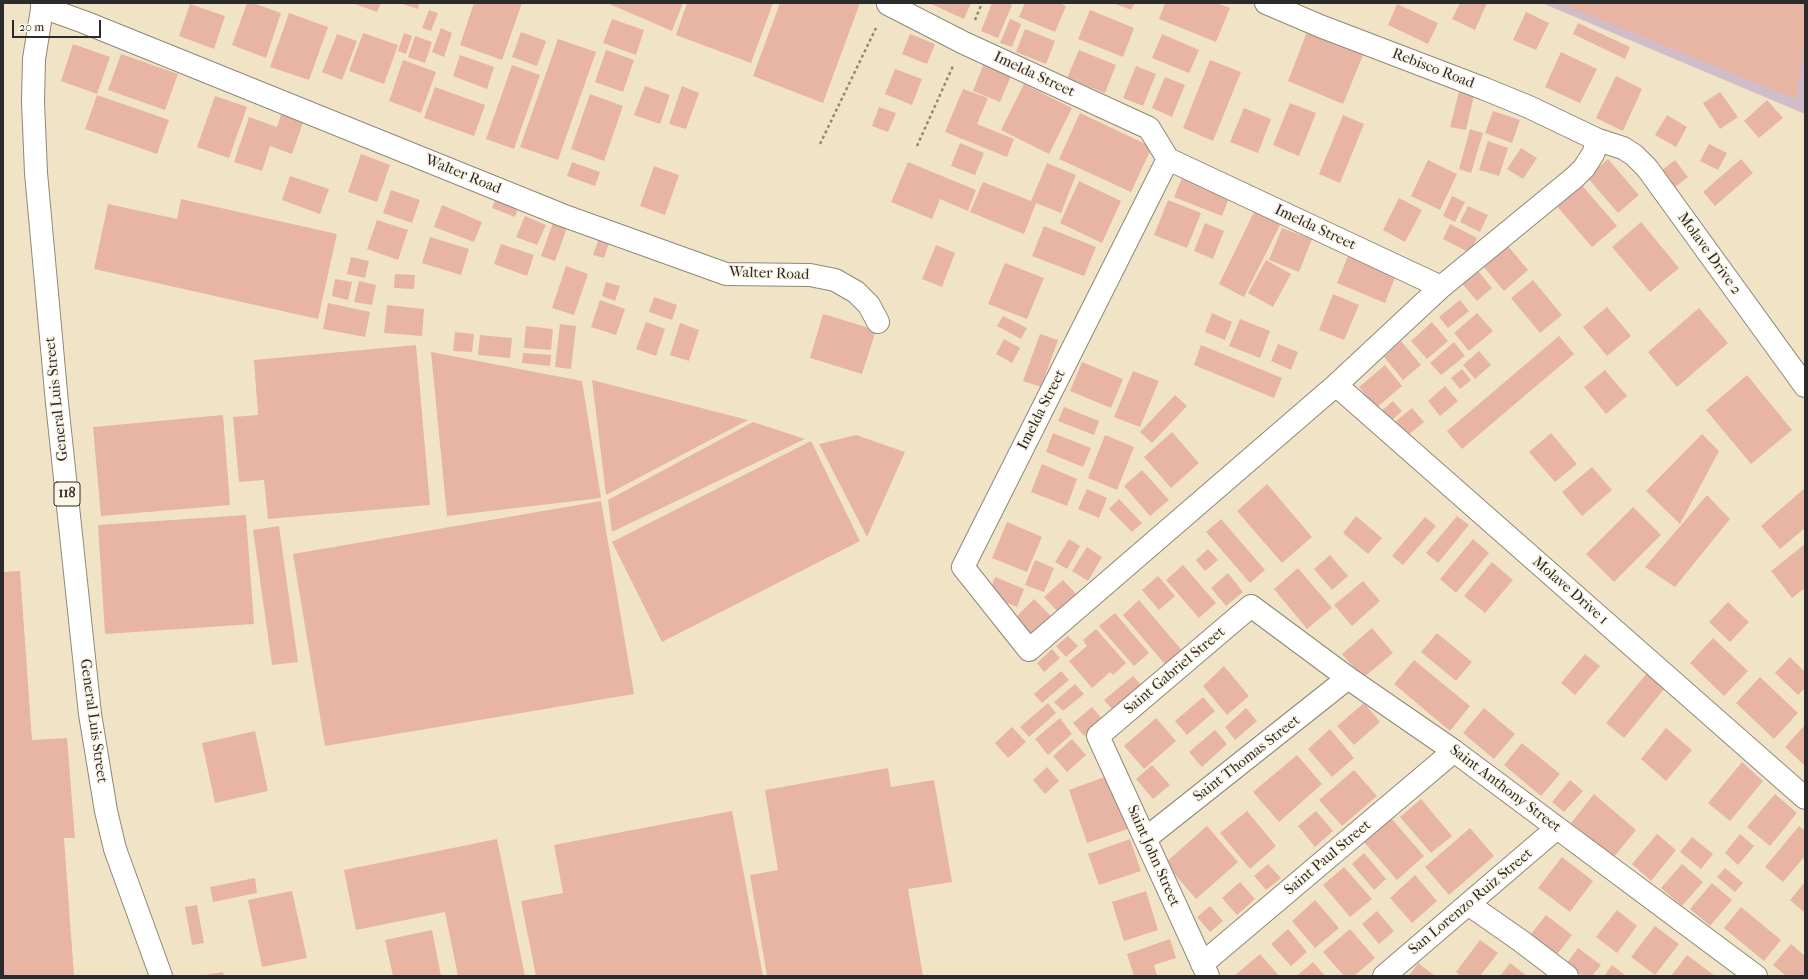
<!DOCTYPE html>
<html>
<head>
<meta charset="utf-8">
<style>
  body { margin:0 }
  #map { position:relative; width:1808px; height:979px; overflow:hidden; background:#f1e4c6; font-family:"IM FELL French Canon",serif }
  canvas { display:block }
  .frame { position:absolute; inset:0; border:4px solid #2b2b2b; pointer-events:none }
  .scale { position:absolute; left:12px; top:20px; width:89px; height:18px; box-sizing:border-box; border:2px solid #2b2b2b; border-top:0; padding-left:5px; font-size:12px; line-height:14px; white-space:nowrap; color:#2b2b2b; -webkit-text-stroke:3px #fcf5e5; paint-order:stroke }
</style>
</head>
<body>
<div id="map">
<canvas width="1808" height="979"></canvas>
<div class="frame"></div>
<div class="scale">20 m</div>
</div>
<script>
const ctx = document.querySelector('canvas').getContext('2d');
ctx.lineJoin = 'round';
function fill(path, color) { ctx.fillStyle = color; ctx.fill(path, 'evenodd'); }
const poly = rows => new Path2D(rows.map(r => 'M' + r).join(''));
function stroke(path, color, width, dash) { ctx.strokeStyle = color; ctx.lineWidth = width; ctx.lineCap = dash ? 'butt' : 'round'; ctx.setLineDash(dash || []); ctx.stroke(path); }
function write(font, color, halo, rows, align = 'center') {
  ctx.font = font + ' "IM FELL French Canon",serif'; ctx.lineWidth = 3; ctx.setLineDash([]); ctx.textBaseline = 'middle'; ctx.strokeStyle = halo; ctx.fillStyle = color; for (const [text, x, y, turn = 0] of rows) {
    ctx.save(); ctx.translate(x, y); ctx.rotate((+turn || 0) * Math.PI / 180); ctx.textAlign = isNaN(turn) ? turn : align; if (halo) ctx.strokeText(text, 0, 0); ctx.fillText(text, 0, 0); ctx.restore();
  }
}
fill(poly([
  [1542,3,1805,3,1805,114]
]), '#d1bdca');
fill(poly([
  [247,3,253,3,281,13,266,58,232,45],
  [352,3,381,3,377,12],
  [400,3,419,3,418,9],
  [474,3,522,3,502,60,460,45],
  [607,3,683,3,672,31],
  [687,3,773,3,751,63,676,35],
  [780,3,860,3,823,103,753,76],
  [929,3,971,3,964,19],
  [992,3,1007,3,1012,5,998,38,981,31],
  [1025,3,1059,3,1066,6,1055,32,1019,17],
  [1113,3,1135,3,1131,10],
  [1165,3,1217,3,1230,8,1216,42,1159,19],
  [1460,3,1487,3,1475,30,1452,19],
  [1559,3,1805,3,1805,42,1796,99],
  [190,4,225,16,214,49,179,36],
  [1397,4,1438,23,1428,44,1388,25],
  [429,10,438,13,431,31,422,28],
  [1090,10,1134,28,1123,57,1078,39],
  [1526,12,1549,23,1536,50,1513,40],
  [289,13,328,27,309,80,270,67],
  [612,19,644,30,636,55,603,43],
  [1010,19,1021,24,1012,47,1000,43],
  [1578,23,1630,47,1625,59,1573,34],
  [441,28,452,33,444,57,432,52],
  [1025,29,1055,41,1046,64,1016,52],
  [521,32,546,41,537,66,512,57],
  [1307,32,1363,55,1343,104,1288,81],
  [363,33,398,45,384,84,349,71],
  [404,33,412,36,406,54,398,51],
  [337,34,357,41,342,80,322,72],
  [910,34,935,44,927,64,902,54],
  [1162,34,1199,50,1189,73,1152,58],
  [415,36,432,42,425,63,408,57],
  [558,39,596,52,558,160,520,147],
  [73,44,110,57,97,94,61,81],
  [606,50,634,60,623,92,595,82],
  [1079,50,1116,65,1105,93,1067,78],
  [1561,52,1597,69,1580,103,1545,87],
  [121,54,178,74,165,110,108,90],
  [460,55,494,67,487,89,453,76],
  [403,60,436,72,421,113,389,101],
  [1210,60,1241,72,1213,141,1183,128],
  [984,63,1012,74,1000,102,973,91],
  [512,65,540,75,514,149,486,139],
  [1136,66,1156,74,1143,106,1123,98],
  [895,69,922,79,912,105,885,94],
  [1616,76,1642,89,1623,131,1596,118],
  [1165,77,1185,85,1172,117,1152,108],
  [1024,84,1072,108,1049,154,1001,130],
  [645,86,670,95,660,124,634,115],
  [682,86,699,93,686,129,669,124],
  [435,87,485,105,474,136,424,118],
  [963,89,988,98,977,124,1014,139,1007,157,945,132],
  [1459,92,1474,95,1466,130,1450,127],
  [1720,92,1738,117,1720,129,1703,103],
  [590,94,623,106,604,161,571,149],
  [97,95,169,120,157,154,85,129],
  [215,96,247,107,229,158,197,147],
  [1767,100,1783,118,1759,138,1744,121],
  [1290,103,1316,113,1299,156,1273,145],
  [284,106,306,114,292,154,270,146,262,171,234,162,249,117,277,127],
  [879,107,896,113,888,132,872,126],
  [1244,108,1271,119,1258,153,1230,142],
  [1493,111,1520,120,1512,143,1485,133],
  [1080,113,1152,147,1131,192,1059,159],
  [1343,115,1364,124,1340,183,1319,174],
  [1667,115,1687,127,1676,147,1655,135],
  [1470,129,1483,133,1471,173,1459,169],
  [1488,141,1508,148,1499,176,1479,170],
  [960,143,984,153,975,175,951,166],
  [1709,144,1727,153,1718,170,1700,161],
  [1521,148,1537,158,1523,179,1507,169],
  [361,154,390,165,377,202,348,192],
  [1608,159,1639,195,1618,213,1587,177],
  [1741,159,1753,173,1715,206,1703,192],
  [1428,160,1457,174,1440,210,1411,196],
  [1675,160,1688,177,1670,191,1657,174],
  [572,162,600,172,595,186,567,176],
  [908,162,976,190,968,211,940,199,932,219,891,202],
  [1047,163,1076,175,1061,213,1036,203,1024,234,970,212,983,182,1031,201],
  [654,166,679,175,665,215,640,206],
  [290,176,329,189,320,214,282,200],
  [1182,178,1229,198,1222,216,1174,197],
  [1079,181,1121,201,1102,243,1060,223],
  [1580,183,1617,226,1592,247,1555,204],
  [391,190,420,200,412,223,383,213],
  [497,195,520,203,515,217,492,208],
  [1452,196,1465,202,1455,222,1443,216],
  [1399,198,1422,210,1405,242,1383,230],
  [181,199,337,234,318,319,94,269,108,204,177,219],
  [1168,200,1201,213,1187,248,1154,235],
  [442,205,482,222,474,242,434,227],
  [1468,206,1488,215,1480,232,1460,222],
  [1255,210,1281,223,1244,297,1219,284],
  [525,216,546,225,537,245,516,237],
  [377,220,408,230,398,260,367,249],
  [554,220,568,225,555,261,541,256],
  [1641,222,1679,268,1650,292,1612,247],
  [1205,223,1224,231,1213,259,1194,251],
  [1450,224,1477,238,1470,253,1443,239],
  [1044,226,1096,247,1084,276,1032,256],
  [1282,228,1312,239,1299,272,1269,260],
  [602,230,612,234,604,258,593,255],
  [430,237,469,249,461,275,422,263],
  [1503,240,1528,270,1504,291,1478,260],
  [501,244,534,255,527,276,494,264],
  [936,245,955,253,942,287,922,279],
  [1350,251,1398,270,1385,303,1337,283],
  [351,257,369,261,365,278,347,274],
  [1266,260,1291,274,1273,307,1248,293],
  [1005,263,1044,278,1027,319,988,304],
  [566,266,588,274,574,315,552,308],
  [1475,267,1492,288,1477,301,1459,280],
  [395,274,415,275,414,289,394,288],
  [335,279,352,282,348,300,332,296],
  [1533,280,1562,315,1540,333,1511,298],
  [359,281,376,285,372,305,354,302],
  [606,282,620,286,615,301,602,296],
  [1333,294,1359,305,1344,340,1319,330],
  [654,297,677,305,672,320,649,312],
  [600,300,625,309,616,335,591,327],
  [1460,300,1469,311,1448,328,1439,317],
  [328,303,370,312,365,337,323,329],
  [387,305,424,309,422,336,384,333],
  [1607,307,1631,336,1607,356,1583,327],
  [1699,308,1728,343,1677,387,1648,352],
  [1212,313,1232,322,1225,340,1205,332],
  [1477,313,1493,331,1469,351,1454,333],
  [823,314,876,330,862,374,810,358],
  [1003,316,1027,328,1021,339,997,326],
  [1240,319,1270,331,1260,358,1229,346],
  [646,322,665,329,656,356,636,349],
  [1432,322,1448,341,1427,359,1411,341],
  [680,323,699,330,689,361,670,355],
  [560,324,576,326,571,369,555,367],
  [526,326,553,329,551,350,524,348],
  [455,332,474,334,472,352,453,351],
  [1040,334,1058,340,1041,387,1023,381],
  [480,335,512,338,510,358,478,355],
  [1559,336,1574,354,1462,449,1447,431],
  [1004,339,1020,348,1012,363,996,354],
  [1401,341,1421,365,1403,380,1384,357],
  [1454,342,1465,356,1441,375,1430,363],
  [1278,344,1298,352,1291,370,1271,361],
  [416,345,430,505,268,519,264,480,239,482,233,417,258,415,254,360],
  [1201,345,1282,378,1274,398,1194,365],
  [1479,351,1491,365,1475,379,1463,365],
  [431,352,582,381,601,498,447,516],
  [523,353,551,355,550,366,522,363],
  [1082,362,1123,379,1111,408,1070,391],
  [1385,365,1402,386,1376,408,1359,387],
  [1462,369,1471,380,1460,389,1451,378],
  [1605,370,1627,396,1606,414,1584,387],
  [1133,371,1159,381,1140,427,1114,417],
  [1747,375,1792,430,1751,464,1706,410],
  [592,380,748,420,606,495],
  [1445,386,1458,401,1440,416,1428,401],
  [1175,395,1187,406,1152,443,1140,432],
  [1393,401,1402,411,1390,422,1381,411],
  [1064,407,1099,421,1094,435,1058,421],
  [1412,408,1424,422,1402,440,1390,426],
  [223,415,230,505,101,516,93,427],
  [753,422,805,439,612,532,608,500],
  [1172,432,1199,463,1171,488,1144,457],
  [1053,433,1091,448,1083,467,1046,452],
  [1551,433,1577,464,1555,482,1529,452],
  [1702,434,1719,451,1680,524,1646,491],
  [856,435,905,452,867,537,819,444],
  [1105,435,1134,447,1117,490,1088,478],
  [811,441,860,541,662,642,612,542],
  [1042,464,1077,479,1067,506,1031,492],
  [1592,467,1612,490,1582,516,1562,492],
  [1142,470,1169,500,1150,516,1124,486],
  [1267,484,1312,537,1282,563,1237,511],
  [1805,488,1805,528,1780,549,1761,526],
  [1087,489,1107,498,1099,518,1078,509],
  [1707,495,1730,519,1675,587,1645,567],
  [1119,499,1142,523,1132,532,1109,509],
  [601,501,634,694,325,746,293,554],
  [1633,507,1661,535,1614,582,1586,554],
  [246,515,254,624,105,634,98,525],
  [1356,516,1382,538,1368,554,1343,533],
  [1457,516,1469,525,1438,563,1426,553],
  [1425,517,1436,526,1403,565,1392,556],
  [1221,519,1265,570,1250,583,1206,532],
  [1007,522,1042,537,1027,572,992,558],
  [279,526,298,662,272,665,253,530],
  [1069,539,1080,546,1067,569,1055,562],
  [1473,539,1489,553,1456,593,1440,579],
  [1805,544,1805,588,1792,598,1771,571],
  [1087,547,1102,557,1088,581,1072,571],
  [1208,549,1218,560,1205,571,1196,560],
  [1330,555,1348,576,1332,590,1314,569],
  [1035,560,1054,568,1044,592,1025,585],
  [1492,562,1513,580,1485,613,1464,596],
  [1183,565,1216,603,1199,618,1166,580],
  [1298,568,1332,608,1307,629,1274,589],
  [20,571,32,740,67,738,75,838,64,838,74,976,3,976,3,572],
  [1228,573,1243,592,1226,606,1211,588],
  [1158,576,1175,596,1159,610,1142,590],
  [995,577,1024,589,1017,607,988,595],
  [1063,580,1077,595,1058,612,1044,597],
  [1363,581,1380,601,1352,626,1334,605],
  [1034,599,1054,619,1036,638,1015,618],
  [1139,600,1185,654,1169,669,1123,615],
  [1728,602,1749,622,1730,642,1709,622],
  [1115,613,1149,653,1134,666,1099,626],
  [1372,628,1393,653,1363,678,1342,654],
  [1096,629,1126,663,1113,675,1110,672,1092,688,1069,661,1087,646,1083,640],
  [1437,633,1472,662,1456,681,1421,652],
  [1068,636,1078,646,1066,657,1056,646],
  [1713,638,1748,671,1724,696,1690,663],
  [1052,649,1060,658,1044,672,1037,663],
  [1585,654,1600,666,1575,695,1561,683],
  [1790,657,1805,672,1805,688,1798,695,1775,673],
  [1414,660,1470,706,1450,731,1394,684],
  [1224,666,1249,696,1227,715,1203,686],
  [1061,671,1069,680,1042,703,1034,694],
  [1647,673,1665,688,1624,738,1606,723],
  [1133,676,1146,690,1117,715,1104,700],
  [1760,677,1798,713,1774,739,1736,703],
  [1075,684,1084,694,1063,711,1054,702],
  [1203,697,1215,711,1187,735,1175,721],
  [1048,703,1056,713,1029,737,1020,727],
  [1364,703,1380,722,1354,745,1337,726],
  [1092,707,1103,720,1084,736,1073,723],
  [1246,708,1257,721,1235,740,1225,727],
  [1484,708,1515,734,1494,759,1463,733],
  [1060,718,1072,734,1048,755,1035,739],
  [1156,718,1176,741,1144,769,1124,746],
  [1805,725,1805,766,1785,747],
  [1012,727,1026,742,1008,758,995,743],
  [1666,728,1692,750,1666,781,1641,759],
  [1330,729,1354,758,1332,777,1308,749],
  [1215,730,1227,744,1202,767,1189,752],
  [255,731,268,791,215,803,202,743],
  [1072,739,1086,755,1067,772,1053,756],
  [1522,743,1560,774,1541,796,1504,765],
  [1297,755,1322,784,1279,822,1253,792],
  [1742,762,1763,781,1730,821,1708,803],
  [1152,765,1170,785,1153,799,1136,779],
  [1047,767,1059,781,1045,794,1033,780],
  [888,768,891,787,934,780,952,882,908,889,923,976,767,976,750,875,778,870,765,790],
  [1354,770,1377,796,1342,826,1319,800],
  [1110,775,1128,829,1087,843,1069,790],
  [1570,780,1583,791,1564,812,1552,802],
  [1594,794,1636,830,1613,858,1571,823],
  [1775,794,1797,813,1770,846,1747,827],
  [1421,799,1452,836,1431,853,1400,817],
  [732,811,763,976,536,976,521,901,563,893,554,845],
  [1247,811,1276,846,1250,869,1220,833],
  [1316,811,1333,831,1315,847,1298,826],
  [1391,818,1424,856,1397,880,1364,842],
  [1207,826,1238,862,1196,899,1165,863],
  [1799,826,1805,831,1805,856,1783,882,1765,867],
  [1470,828,1494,856,1449,895,1425,867],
  [1657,834,1676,850,1651,881,1632,864],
  [1740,834,1754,846,1738,865,1725,853],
  [1692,837,1713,854,1701,869,1680,852],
  [497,839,525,976,458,976,445,912,356,930,344,870],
  [1130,839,1141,871,1099,885,1088,854],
  [1364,853,1386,879,1374,890,1352,864],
  [1562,857,1593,881,1570,912,1538,888],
  [1268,864,1281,878,1266,890,1254,876],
  [1682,864,1703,882,1682,906,1661,888],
  [1344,867,1372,899,1350,917,1323,885],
  [1725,868,1743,883,1735,892,1717,877],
  [1415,875,1437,901,1412,923,1390,898],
  [255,878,257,893,213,902,210,887],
  [1240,882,1255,899,1237,915,1222,898],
  [1805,882,1805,913,1790,900],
  [1712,883,1732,900,1710,926,1690,909],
  [292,891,307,958,262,967,248,900],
  [1146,891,1158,930,1124,941,1112,902],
  [1315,900,1339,928,1315,948,1292,921],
  [197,905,204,943,192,945,185,907],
  [1210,906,1223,921,1210,932,1197,917],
  [1741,907,1781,940,1764,961,1724,928],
  [1617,910,1637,926,1617,953,1596,937],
  [1377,911,1394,931,1379,944,1362,924],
  [1546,915,1572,935,1554,958,1528,938],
  [1655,926,1679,944,1655,975,1631,957],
  [1288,929,1307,952,1291,966,1271,944],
  [1350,929,1375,958,1354,976,1344,976,1323,952],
  [432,930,441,976,393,976,385,940],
  [1170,939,1176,958,1154,965,1157,976,1134,976,1127,954],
  [1480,940,1498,953,1480,976,1461,976,1456,972],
  [1791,944,1805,956,1805,976,1786,976,1773,965],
  [1578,948,1601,965,1592,976,1583,976,1566,964],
  [1260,954,1279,976,1234,976],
  [1687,955,1715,976,1671,976],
  [1313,962,1325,976,1297,976],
  [1418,963,1435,976,1409,976],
  [1510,963,1527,976,1500,976],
  [1612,965,1626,976,1604,976],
  [223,972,224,976,205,976,205,975]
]), '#e8b5a5');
const minor = poly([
  [1266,3,1320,26,1485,89,1529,107,1598,140,1623,148,1634,155,1647,168,1805,386],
  [888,4,964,43,1149,128,1168,159,1441,287],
  [42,7,84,22,562,215,726,274,810,275,835,280,856,292,869,305,878,322],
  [1168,159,963,567,1029,650,1336,385,1441,287,1575,177,1584,168,1593,154,1598,140],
  [1336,385,1805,798],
  [1145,839,1348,678],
  [1468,904,1521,941,1567,976],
  [1202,964,1454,751],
  [1208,976,1098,736,1251,606,1348,678,1454,751,1756,976],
  [1384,976,1557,828]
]);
const major = poly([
  [43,3,34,59,33,102,36,173,57,403,90,714,106,811,115,849,161,976]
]);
stroke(minor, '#8e8878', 24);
stroke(major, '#8e8878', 24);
stroke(poly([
  [975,20,982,3],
  [820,144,876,28],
  [917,146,953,66]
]), '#8e8878', 2.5, [3, 3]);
stroke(minor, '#fff', 22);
stroke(major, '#fff', 22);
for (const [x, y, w] of [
  [67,494,26]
]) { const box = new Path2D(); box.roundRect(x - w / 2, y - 12, w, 24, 3); ctx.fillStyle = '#fcf5e5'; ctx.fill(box); stroke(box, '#2b2b2b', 1); }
write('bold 14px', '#2b2b2b', null, [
  ["118",67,494]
]);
write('15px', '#2b2b2b', '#fcf5e5', [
  ["Rebisco Road",1433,69,21],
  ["Imelda Street",1034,75,25],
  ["Walter Road",463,175,22],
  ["Imelda Street",1315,228,25],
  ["Molave Drive 2",1709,254,54],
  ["Walter Road",769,274,2],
  ["General Luis Street",57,399,-96],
  ["Imelda Street",1042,410,-63],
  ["Molave Drive 1",1570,591,41],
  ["Saint Gabriel Street",1175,671,-40],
  ["General Luis Street",93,721,82],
  ["Saint Thomas Street",1247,759,-38],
  ["Saint Anthony Street",1505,789,37],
  ["Saint John Street",1153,856,66],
  ["Saint Paul Street",1328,858,-40],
  ["San Lorenzo Ruiz Street",1471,902,-40]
]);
</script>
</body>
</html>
